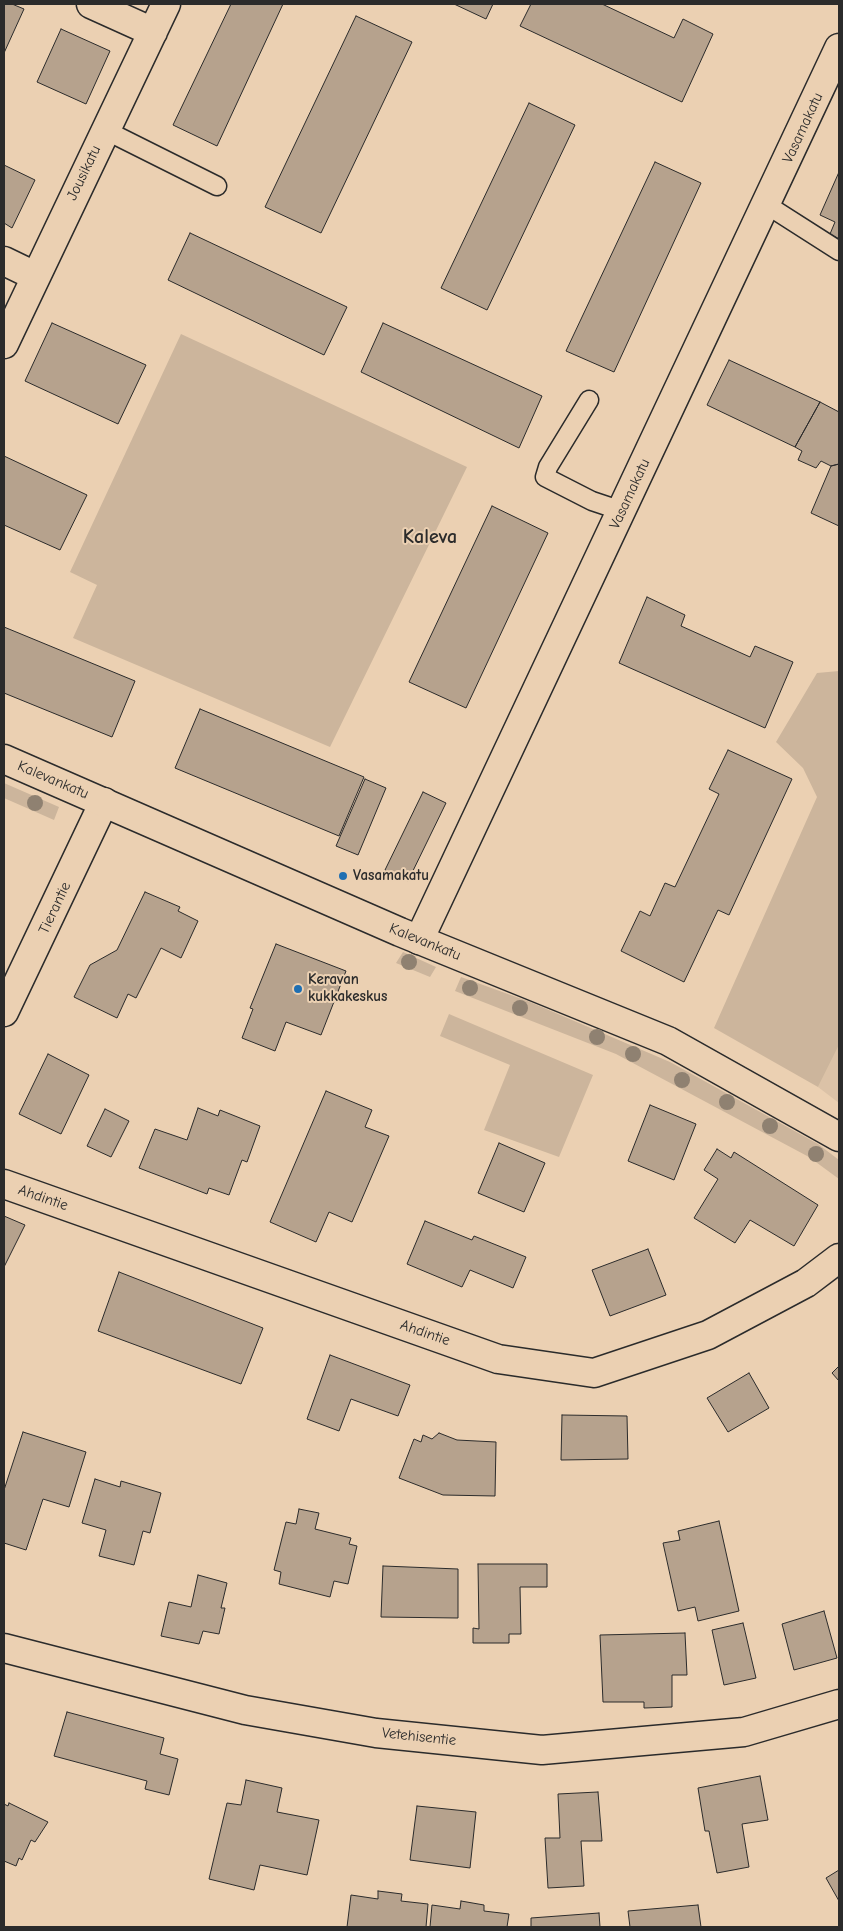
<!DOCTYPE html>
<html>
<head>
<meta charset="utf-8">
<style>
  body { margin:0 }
  #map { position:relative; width:843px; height:1931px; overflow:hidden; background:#ebd0b2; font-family:"Comic Neue",sans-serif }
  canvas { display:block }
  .frame { position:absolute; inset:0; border:5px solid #2b2b2b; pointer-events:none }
</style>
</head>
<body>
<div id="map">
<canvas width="843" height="1931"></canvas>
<div class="frame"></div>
</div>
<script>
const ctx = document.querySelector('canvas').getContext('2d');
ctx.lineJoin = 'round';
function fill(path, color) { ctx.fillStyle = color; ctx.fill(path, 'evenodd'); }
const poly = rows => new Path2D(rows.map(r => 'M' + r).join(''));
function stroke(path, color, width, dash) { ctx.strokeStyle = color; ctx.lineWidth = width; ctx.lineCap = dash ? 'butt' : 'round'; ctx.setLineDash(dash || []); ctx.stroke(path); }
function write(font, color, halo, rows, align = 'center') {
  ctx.font = font + ' "Comic Neue",sans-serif'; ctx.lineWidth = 4; ctx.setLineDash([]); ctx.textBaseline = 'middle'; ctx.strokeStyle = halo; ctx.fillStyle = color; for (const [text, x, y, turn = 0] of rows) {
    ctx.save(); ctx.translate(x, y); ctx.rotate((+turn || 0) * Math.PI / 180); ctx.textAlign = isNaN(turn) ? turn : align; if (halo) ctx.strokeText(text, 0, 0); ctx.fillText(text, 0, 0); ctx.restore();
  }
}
fill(poly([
  [839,1045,839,1103,818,1087]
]), '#dbc2a7');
fill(poly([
  [181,334,467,467,330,747,73,638,97,585,70,572],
  [839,671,839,1045,818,1087,714,1028,817,797,803,768,776,742,817,673],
  [4,783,59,807,54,820,4,798],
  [403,952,436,967,430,977,396,963],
  [461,977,530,1002,670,1062,818,1144,839,1160,839,1179,809,1157,616,1054,455,991],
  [449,1014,593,1075,559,1157,484,1130,510,1065,440,1036]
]), '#ccb59c');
const building = poly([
  [4,4,12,4,24,9,4,53,4,4],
  [231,4,283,4,217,146,173,125,231,4],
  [454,4,493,4,486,19,454,4],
  [531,4,602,4,674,38,683,19,713,34,682,102,520,26,531,4],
  [356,16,412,42,321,233,265,207,356,16],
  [61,29,110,51,86,104,37,82,61,29],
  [529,103,575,125,487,310,441,288,529,103],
  [655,162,701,183,614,372,566,351,655,162],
  [4,165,35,180,12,228,4,223,4,165],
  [839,172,839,239,830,234,835,222,820,215,839,172],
  [190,233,347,307,324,355,168,280,190,233],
  [52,323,146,365,118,424,25,381,52,323],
  [383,323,542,396,519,448,361,372,383,323],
  [729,360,820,402,795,447,707,405,729,360],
  [820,402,839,412,839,464,831,466,821,461,816,468,798,460,802,451,795,447,820,402],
  [4,456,87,495,60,550,4,525,4,456],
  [839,464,839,526,811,513,831,466,839,464],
  [492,506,548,533,466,708,409,682,492,506],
  [647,597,685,615,681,626,750,657,755,646,793,662,765,728,619,663,647,597],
  [4,627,135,681,112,737,4,693,4,627],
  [200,709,364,777,339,836,175,768,200,709],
  [728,750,792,779,729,915,718,910,684,982,621,951,640,911,650,916,665,883,675,887,719,794,709,789,728,750],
  [365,779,386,788,358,855,336,846,365,779],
  [423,792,446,803,408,881,385,870,423,792],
  [145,892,180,907,178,911,198,921,181,958,161,948,136,998,128,994,117,1018,74,997,90,965,117,950,145,892],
  [276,944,346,971,321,1035,286,1022,275,1051,242,1038,253,1009,250,1008,276,944],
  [48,1054,89,1075,61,1134,19,1114,48,1054],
  [326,1091,372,1110,365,1127,389,1136,352,1222,329,1212,316,1242,270,1222,326,1091],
  [650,1105,696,1124,674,1180,628,1161,650,1105],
  [198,1108,218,1116,220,1110,260,1126,247,1162,242,1160,229,1195,209,1188,207,1194,139,1168,155,1129,187,1140,198,1108],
  [105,1109,129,1121,111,1157,87,1146,105,1109],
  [499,1143,545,1163,524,1212,478,1193,499,1143],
  [717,1149,731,1158,734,1152,818,1205,794,1246,750,1220,735,1243,694,1218,718,1179,704,1170,717,1149],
  [4,1216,25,1225,4,1267,4,1216],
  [425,1221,472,1240,474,1236,526,1257,513,1288,470,1270,462,1287,407,1264,425,1221],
  [648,1249,666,1295,610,1316,592,1270,648,1249],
  [119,1272,263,1328,241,1384,98,1331,119,1272],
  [330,1355,410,1385,398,1416,351,1399,339,1431,307,1419,330,1355],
  [839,1366,839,1381,832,1373,839,1366],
  [749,1373,769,1408,728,1432,707,1398,749,1373],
  [562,1415,627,1416,628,1459,561,1460,562,1415],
  [23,1432,86,1452,69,1507,43,1499,26,1550,4,1543,4,1490,23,1432],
  [439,1433,457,1440,496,1442,495,1496,443,1495,399,1478,414,1439,421,1442,423,1435,432,1439,439,1433],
  [95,1479,120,1487,121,1481,161,1493,150,1533,143,1531,134,1565,99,1556,106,1530,82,1523,95,1479],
  [299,1509,319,1513,315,1529,351,1538,349,1544,357,1546,348,1584,334,1581,330,1597,279,1584,281,1572,274,1570,286,1522,296,1524,299,1509],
  [719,1521,739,1611,698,1621,695,1607,678,1611,663,1543,680,1540,678,1531,719,1521],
  [478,1564,547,1564,547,1587,520,1587,521,1634,509,1634,509,1643,473,1643,473,1628,479,1629,478,1564],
  [383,1566,458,1569,458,1618,381,1617,383,1566],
  [198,1575,227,1583,221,1608,225,1608,219,1634,203,1631,199,1644,161,1636,169,1602,191,1607,198,1575],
  [824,1611,837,1658,794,1670,782,1624,824,1611],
  [743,1623,756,1678,724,1685,712,1630,743,1623],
  [685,1633,687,1675,672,1675,672,1707,644,1708,644,1702,603,1702,600,1635,685,1633],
  [67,1712,164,1738,160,1754,178,1759,169,1795,145,1789,147,1781,54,1756,67,1712],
  [760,1776,768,1820,742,1824,749,1867,717,1873,709,1831,705,1831,698,1788,760,1776],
  [246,1780,282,1788,277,1812,319,1820,307,1875,260,1865,254,1890,209,1879,227,1803,241,1805,246,1780],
  [598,1792,602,1841,581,1841,584,1886,548,1888,545,1838,560,1838,558,1794,598,1792],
  [9,1803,48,1822,35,1842,31,1840,22,1860,19,1858,16,1866,4,1861,4,1804,8,1806,9,1803],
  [417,1806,476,1812,470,1868,410,1860,417,1806],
  [839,1870,839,1901,826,1878,839,1870],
  [378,1891,402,1894,401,1901,428,1904,426,1927,347,1927,351,1895,378,1899,378,1891],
  [461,1901,484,1905,484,1911,509,1914,507,1927,430,1927,432,1905,460,1909,461,1901],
  [698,1905,701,1927,630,1927,628,1911,698,1905],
  [599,1913,600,1927,531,1927,531,1918,599,1913]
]);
fill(building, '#b6a28d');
stroke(building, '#2b2b2b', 1);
const service = poly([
  [105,130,217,186],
  [767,205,839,251],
  [589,400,548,467,545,477,592,501,622,511]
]);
const minor = poly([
  [91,4,153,32],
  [4,261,35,276],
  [4,344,166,4],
  [419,940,839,48],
  [4,1012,104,802],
  [4,1184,498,1359,594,1373,708,1335,806,1283,839,1258],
  [4,1648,245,1710,376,1733,542,1750,744,1732,839,1704]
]);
const tertiary = poly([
  [4,759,400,932,668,1041,839,1137]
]);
stroke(service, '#2b2b2b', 21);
stroke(minor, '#2b2b2b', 31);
stroke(tertiary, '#2b2b2b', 31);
stroke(service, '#ebd0b2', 18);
stroke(minor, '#ebd0b2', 28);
stroke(tertiary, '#ebd0b2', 28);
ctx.fillStyle = '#8f8171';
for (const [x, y] of [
  [35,803],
  [409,962],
  [470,988],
  [520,1008],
  [597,1037],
  [633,1054],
  [682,1080],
  [727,1102],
  [770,1126],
  [816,1154]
]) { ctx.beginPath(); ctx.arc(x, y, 8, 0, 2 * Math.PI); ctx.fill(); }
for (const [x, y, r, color] of [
  [343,876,5,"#1f6fb2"],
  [298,989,5,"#1f6fb2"]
]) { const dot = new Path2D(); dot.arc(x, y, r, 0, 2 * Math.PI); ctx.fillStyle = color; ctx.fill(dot); stroke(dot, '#ebd0b2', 2); }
write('15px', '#2b2b2b', '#ebd0b2', [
  ["Vasamakatu",803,128,-65],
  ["Jousikatu",84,173,-64],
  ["Vasamakatu",630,494,-65],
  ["Kalevankatu",53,780,23],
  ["Tierantie",55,908,-65],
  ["Kalevankatu",425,942,22],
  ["Ahdintie",43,1198,19],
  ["Ahdintie",425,1333,19],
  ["Vetehisentie",419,1737,6]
]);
write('bold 15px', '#2b2b2b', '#ebd0b2', [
  ["Vasamakatu",353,876],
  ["Keravan",308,980],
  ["kukkakeskus",308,997]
], 'left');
write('bold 20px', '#2b2b2b', '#ebd0b2', [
  ["Kaleva",430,537]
]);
</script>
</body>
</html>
